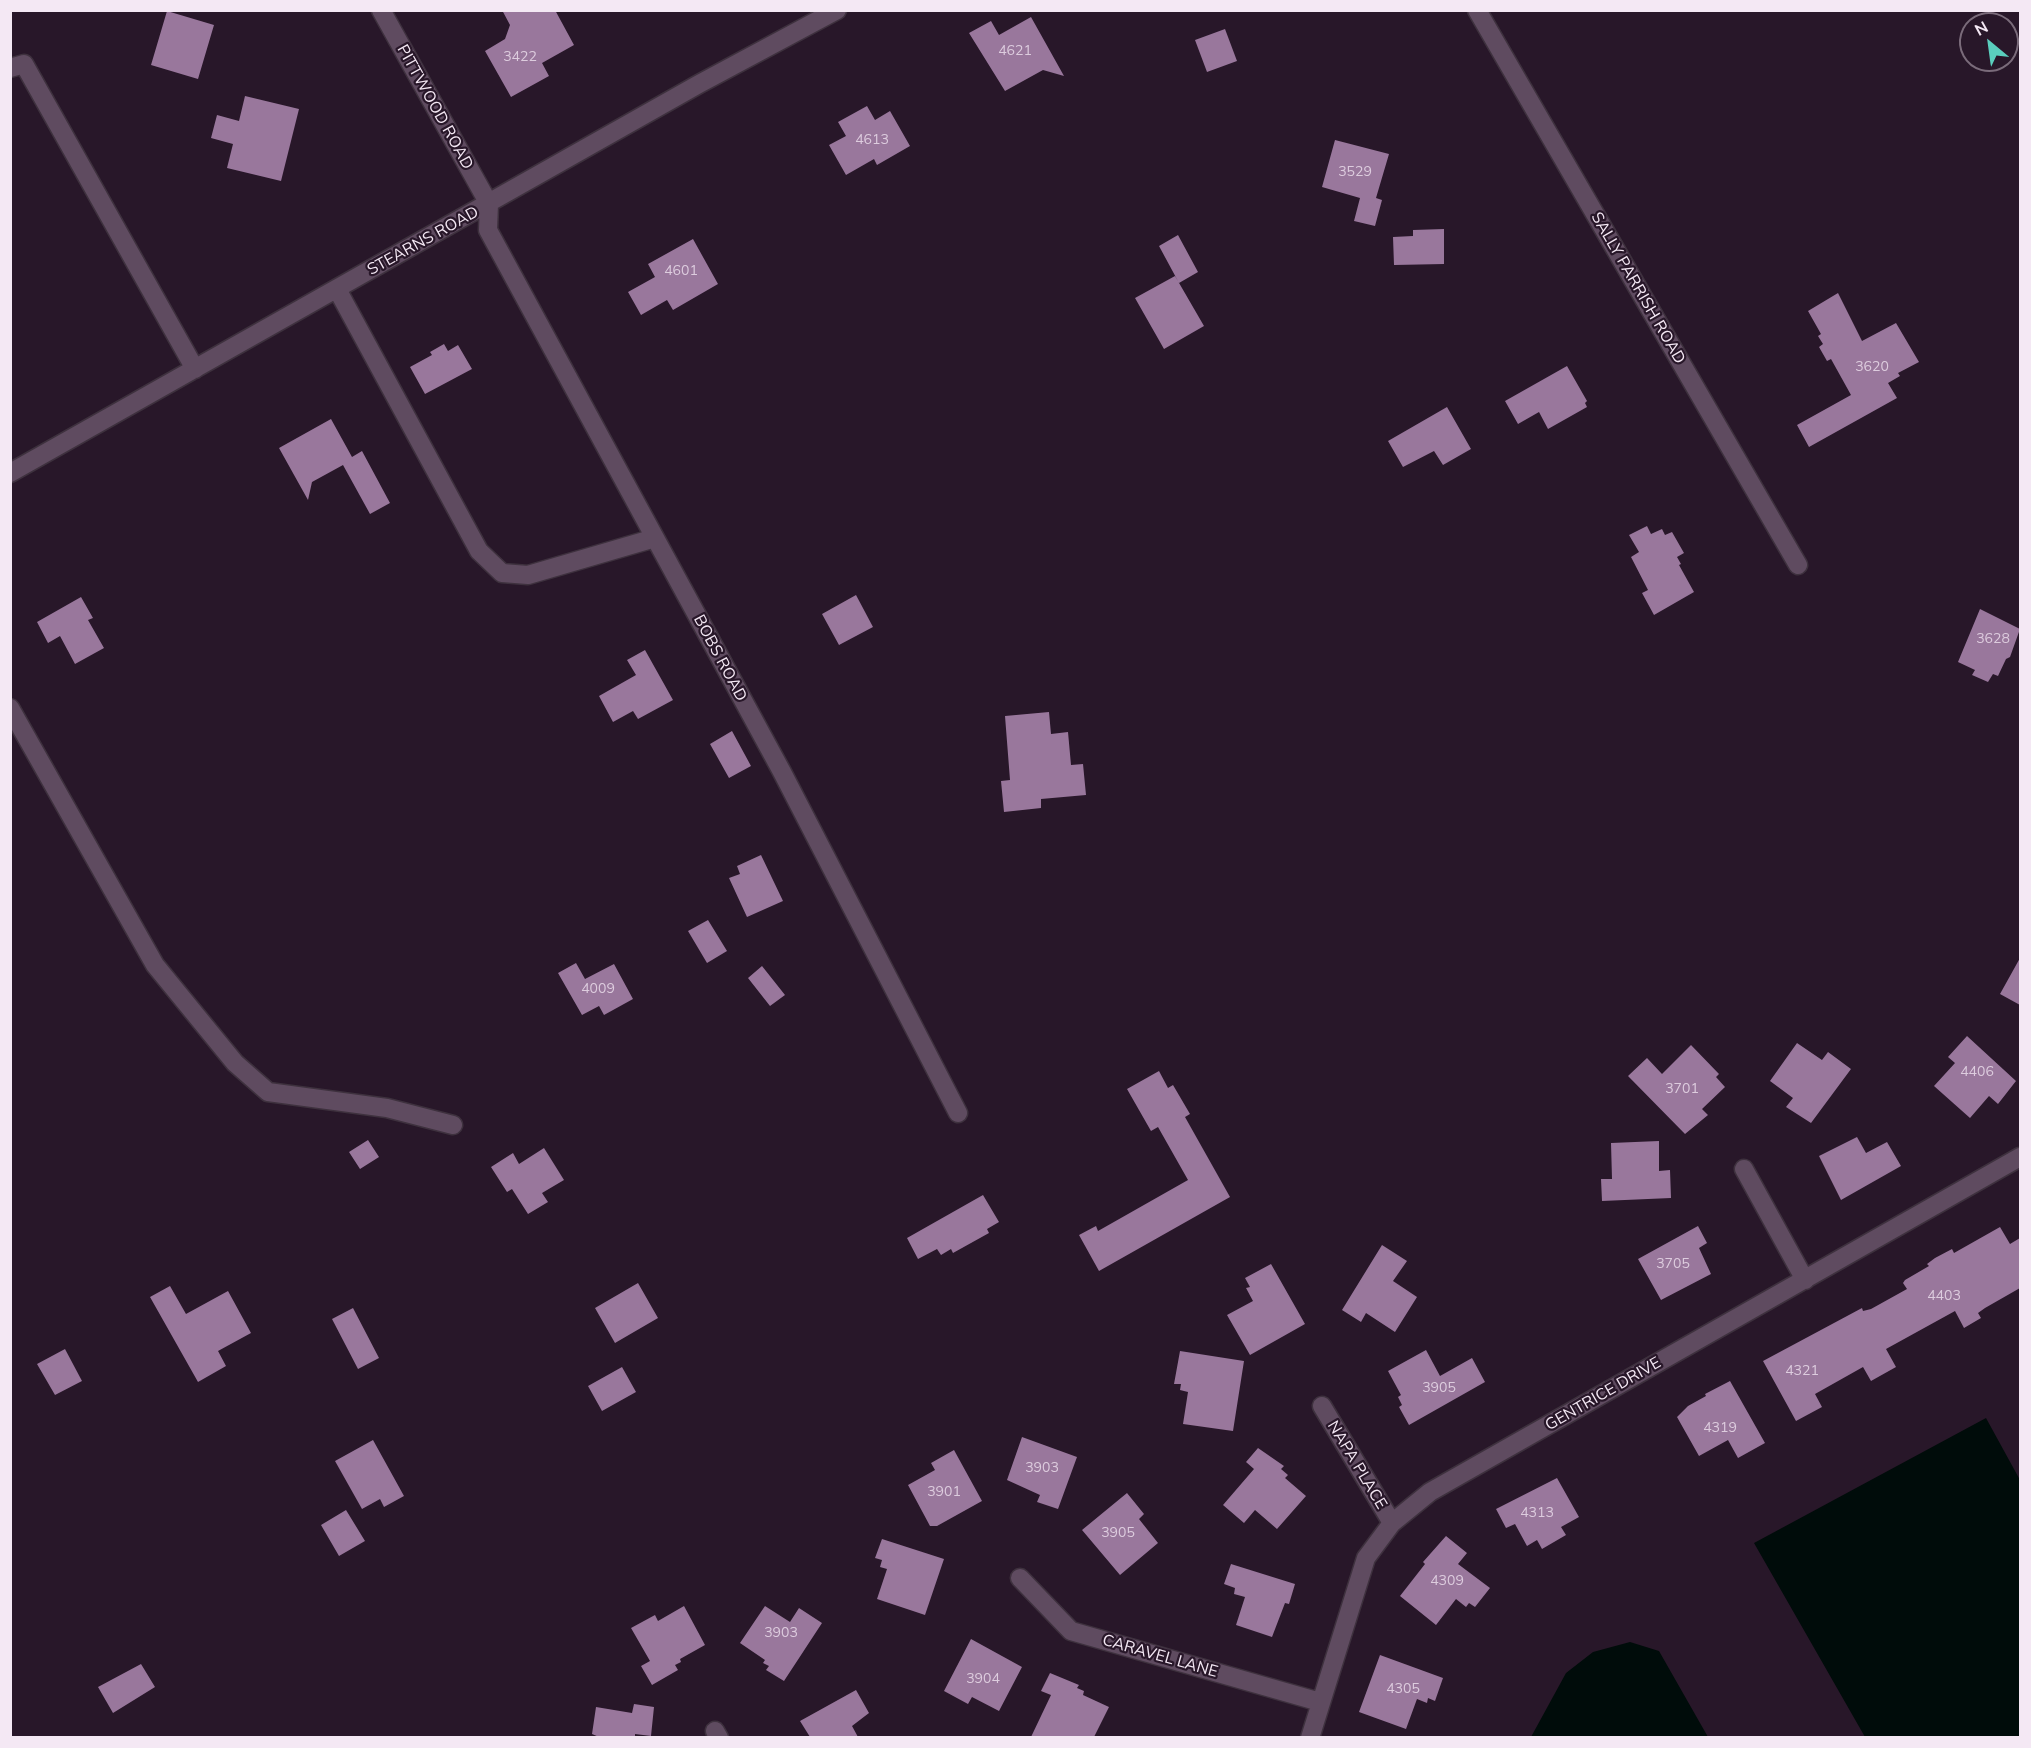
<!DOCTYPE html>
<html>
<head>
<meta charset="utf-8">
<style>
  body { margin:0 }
  #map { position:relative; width:2031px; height:1748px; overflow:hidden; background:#281729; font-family:Mulish,sans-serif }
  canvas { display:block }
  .frame { position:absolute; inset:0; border:12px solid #f4e8f4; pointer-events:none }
  .north { position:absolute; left:1959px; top:12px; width:60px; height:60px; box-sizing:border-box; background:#281729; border:2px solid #7a6b7a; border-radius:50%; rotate:331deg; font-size:16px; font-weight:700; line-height:24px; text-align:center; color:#f4e8f4 }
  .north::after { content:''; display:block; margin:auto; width:21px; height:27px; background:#5acebd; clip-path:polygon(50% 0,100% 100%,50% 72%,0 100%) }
</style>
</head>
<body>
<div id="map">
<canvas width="2031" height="1748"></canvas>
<div class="frame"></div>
<div class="north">N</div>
</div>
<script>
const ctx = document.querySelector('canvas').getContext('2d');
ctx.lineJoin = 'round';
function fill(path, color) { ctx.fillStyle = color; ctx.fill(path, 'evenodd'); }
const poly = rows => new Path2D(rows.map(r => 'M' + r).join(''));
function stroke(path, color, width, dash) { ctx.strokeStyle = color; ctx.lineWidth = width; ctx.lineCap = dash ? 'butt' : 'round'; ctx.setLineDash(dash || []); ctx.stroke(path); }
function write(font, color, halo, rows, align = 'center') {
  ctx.font = font + ' Mulish,sans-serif'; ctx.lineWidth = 4.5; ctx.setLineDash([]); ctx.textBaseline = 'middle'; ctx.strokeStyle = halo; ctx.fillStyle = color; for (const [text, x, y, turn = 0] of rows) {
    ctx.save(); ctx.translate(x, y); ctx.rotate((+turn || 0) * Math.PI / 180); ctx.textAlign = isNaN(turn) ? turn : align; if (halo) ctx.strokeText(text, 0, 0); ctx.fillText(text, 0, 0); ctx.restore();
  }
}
fill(poly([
  [1986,1418,2020,1480,2020,1737,1865,1737,1754,1543],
  [1630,1642,1659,1651,1708,1737,1531,1737,1566,1673,1593,1652]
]), '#000c0a');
fill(poly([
  [502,10,555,10,574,45,542,63,549,76,511,97,485,51,505,39,510,25],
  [167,11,214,25,198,79,151,65],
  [1031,17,1064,76,1043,70,1005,91,969,33,991,21,999,35],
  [1225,29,1237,61,1207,72,1195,40],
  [245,96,299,109,281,181,227,168,233,144,211,138,217,115,239,121],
  [867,106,875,120,890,111,910,146,877,165,874,159,846,175,829,145,846,136,838,122],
  [1335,140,1389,154,1376,198,1382,200,1375,226,1354,221,1360,198,1322,187],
  [1444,229,1444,264,1394,265,1393,237,1413,236,1413,230],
  [1178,235,1198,272,1179,283,1159,246],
  [693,239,718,284,673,310,667,300,641,315,628,292,655,277,648,264],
  [1175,276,1204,326,1164,349,1135,298],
  [1838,293,1862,341,1896,323,1919,362,1898,373,1900,376,1888,383,1897,398,1809,447,1797,425,1851,395,1831,359,1827,361,1819,347,1823,344,1818,336,1821,334,1808,311],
  [444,344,448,351,458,345,472,369,425,394,410,367,432,355,430,352],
  [1567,366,1587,401,1585,403,1587,407,1548,429,1539,412,1518,424,1505,401],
  [1447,407,1471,449,1443,465,1434,451,1403,467,1388,441],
  [331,419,352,457,362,451,390,503,370,514,343,465,312,482,308,500,279,448],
  [1647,526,1651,534,1662,529,1665,535,1672,532,1684,553,1677,557,1681,564,1679,565,1694,592,1654,615,1642,593,1648,590,1631,557,1639,552,1629,535],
  [856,595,873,627,839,645,822,614],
  [81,597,93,618,88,620,104,648,75,664,60,636,48,643,37,622],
  [1980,609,2020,629,2010,657,2006,659,1998,676,1993,674,1988,682,1972,675,1975,670,1958,662],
  [645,650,673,700,638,719,633,711,613,722,599,696,636,675,627,660],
  [1049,712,1051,734,1068,732,1071,765,1083,764,1086,795,1041,799,1041,808,1004,812,1001,781,1010,780,1005,716],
  [732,731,751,766,729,778,710,744],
  [761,855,783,901,747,917,729,878,740,874,737,866],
  [708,920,727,951,707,963,688,931],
  [2020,958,2020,1005,2000,994],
  [576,963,585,979,614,964,633,999,604,1015,599,1006,582,1015,558,973],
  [762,966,785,995,770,1006,748,978],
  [1967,1036,2016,1081,1998,1104,1989,1096,1970,1118,1934,1086,1955,1063,1948,1057],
  [1797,1043,1822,1060,1828,1052,1851,1069,1811,1123,1786,1107,1793,1098,1770,1081],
  [1691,1045,1719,1074,1716,1077,1725,1087,1702,1109,1708,1115,1685,1134,1628,1076,1647,1058,1662,1074],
  [1159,1071,1168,1088,1173,1085,1190,1114,1185,1117,1230,1197,1099,1271,1079,1235,1096,1226,1098,1231,1188,1180,1158,1127,1151,1131,1127,1089],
  [1857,1137,1866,1153,1887,1142,1901,1166,1841,1200,1819,1156],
  [368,1140,379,1157,360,1169,349,1152],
  [1659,1141,1659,1171,1670,1170,1671,1198,1602,1201,1601,1179,1612,1179,1611,1143],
  [544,1148,564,1180,542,1193,548,1202,528,1214,512,1189,507,1192,491,1167,513,1153,519,1164],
  [983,1195,999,1222,987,1229,989,1233,953,1253,951,1249,941,1255,937,1249,918,1259,907,1238],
  [1698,1226,1707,1243,1699,1248,1711,1274,1661,1300,1638,1259],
  [2000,1227,2010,1244,2020,1238,2020,1288,1985,1308,1978,1313,1981,1318,1964,1328,1955,1311,1886,1349,1896,1367,1871,1381,1863,1367,1815,1394,1822,1407,1796,1421,1763,1361,1862,1308,1863,1311,1871,1309,1907,1289,1903,1283,1905,1280,1929,1266,1927,1264,1935,1258,1952,1249,1954,1253],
  [1382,1245,1407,1261,1393,1281,1417,1297,1395,1332,1366,1313,1361,1322,1342,1310],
  [1271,1264,1305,1324,1250,1355,1227,1315,1253,1301,1246,1288,1250,1287,1245,1278],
  [638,1283,658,1318,615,1343,595,1308],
  [170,1286,186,1314,228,1291,251,1333,218,1351,226,1366,198,1382,150,1297],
  [353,1308,379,1358,358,1369,332,1319],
  [65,1349,82,1381,55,1395,37,1364],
  [1426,1350,1440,1376,1472,1358,1485,1382,1409,1425,1399,1407,1402,1405,1398,1397,1401,1395,1388,1371],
  [1180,1351,1244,1361,1233,1431,1183,1424,1188,1392,1180,1390,1181,1384,1174,1384],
  [622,1367,636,1392,602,1411,588,1386],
  [1730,1381,1765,1443,1738,1458,1728,1440,1699,1456,1677,1417,1688,1406,1706,1396,1705,1394],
  [1022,1437,1077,1457,1058,1509,1037,1502,1040,1495,1007,1480],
  [373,1440,404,1496,384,1507,380,1499,362,1509,335,1461],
  [1258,1448,1284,1466,1281,1469,1288,1475,1285,1478,1306,1496,1277,1529,1255,1510,1244,1523,1223,1505,1254,1469,1246,1462],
  [954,1450,982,1501,937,1526,930,1526,908,1485,935,1470,931,1463],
  [1557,1478,1579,1517,1561,1527,1566,1535,1542,1549,1537,1540,1527,1546,1515,1524,1506,1528,1496,1509],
  [1127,1493,1144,1514,1139,1519,1158,1543,1120,1575,1082,1530],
  [346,1510,365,1541,339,1556,321,1525],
  [1446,1536,1467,1553,1458,1564,1490,1588,1475,1607,1469,1603,1466,1607,1456,1599,1436,1625,1400,1596,1425,1564,1423,1562],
  [882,1539,944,1559,925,1615,877,1599,887,1569,880,1567,882,1560,875,1558],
  [1231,1564,1295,1584,1289,1604,1285,1603,1272,1637,1236,1625,1245,1597,1234,1594,1235,1588,1224,1584],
  [684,1606,705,1645,680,1659,681,1662,675,1665,678,1670,652,1685,641,1666,650,1661,631,1628,655,1615,658,1621],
  [765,1606,790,1622,799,1608,822,1623,784,1681,766,1670,769,1666,763,1663,765,1660,740,1643],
  [971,1639,1022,1667,999,1711,972,1697,968,1704,944,1691],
  [1380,1655,1443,1678,1435,1701,1428,1698,1427,1703,1417,1699,1406,1729,1359,1712],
  [141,1664,155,1687,113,1713,98,1687],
  [1050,1673,1079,1685,1077,1688,1084,1691,1083,1695,1109,1707,1094,1737,1031,1737,1051,1695,1041,1691],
  [856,1690,869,1713,852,1726,858,1737,810,1737,800,1721],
  [634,1704,654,1707,651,1736,635,1734,635,1737,599,1737,592,1734,596,1707,632,1713]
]), '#99779c');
const minor = poly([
  [381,10,489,204,488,230,782,772,958,1113],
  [1477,10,1798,565],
  [10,68,24,64,195,369],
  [337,289,479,551,502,573,528,575,655,538],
  [10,473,699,84,837,10],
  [10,708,155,965,235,1063,268,1092,387,1108,453,1125],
  [1744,1169,1805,1280],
  [1322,1406,1392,1523],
  [1020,1578,1071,1631,1320,1702],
  [715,1731,719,1738],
  [1310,1738,1366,1558,1392,1523,1430,1492,2020,1157]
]);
stroke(minor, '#3e313e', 21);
stroke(minor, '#5f4b60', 18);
write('14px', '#ddccde', null, [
  ["4621",1015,51],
  ["3422",520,57],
  ["4613",872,140],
  ["3529",1355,172],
  ["4601",681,271],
  ["3620",1872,367],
  ["3628",1993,639],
  ["4009",598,989],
  ["4406",1977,1072],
  ["3701",1682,1089],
  ["3705",1673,1264],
  ["4403",1944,1296],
  ["4321",1802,1371],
  ["3905",1439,1388],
  ["4319",1720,1428],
  ["3903",1042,1468],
  ["3901",944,1492],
  ["4313",1537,1513],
  ["3905",1118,1533],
  ["4309",1447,1581],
  ["3903",781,1633],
  ["3904",983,1679],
  ["4305",1403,1689]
]);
write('16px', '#f4e8f4', '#281729', [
  ["PITTWOOD ROAD",435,107,61],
  ["STEARNS ROAD",423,241,-29],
  ["SALLY PARRISH ROAD",1638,288,60],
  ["BOBS ROAD",720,658,62],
  ["GENTRICE DRIVE",1603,1394,-30],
  ["NAPA PLACE",1357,1465,59],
  ["CARAVEL LANE",1160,1656,16]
]);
</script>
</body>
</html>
